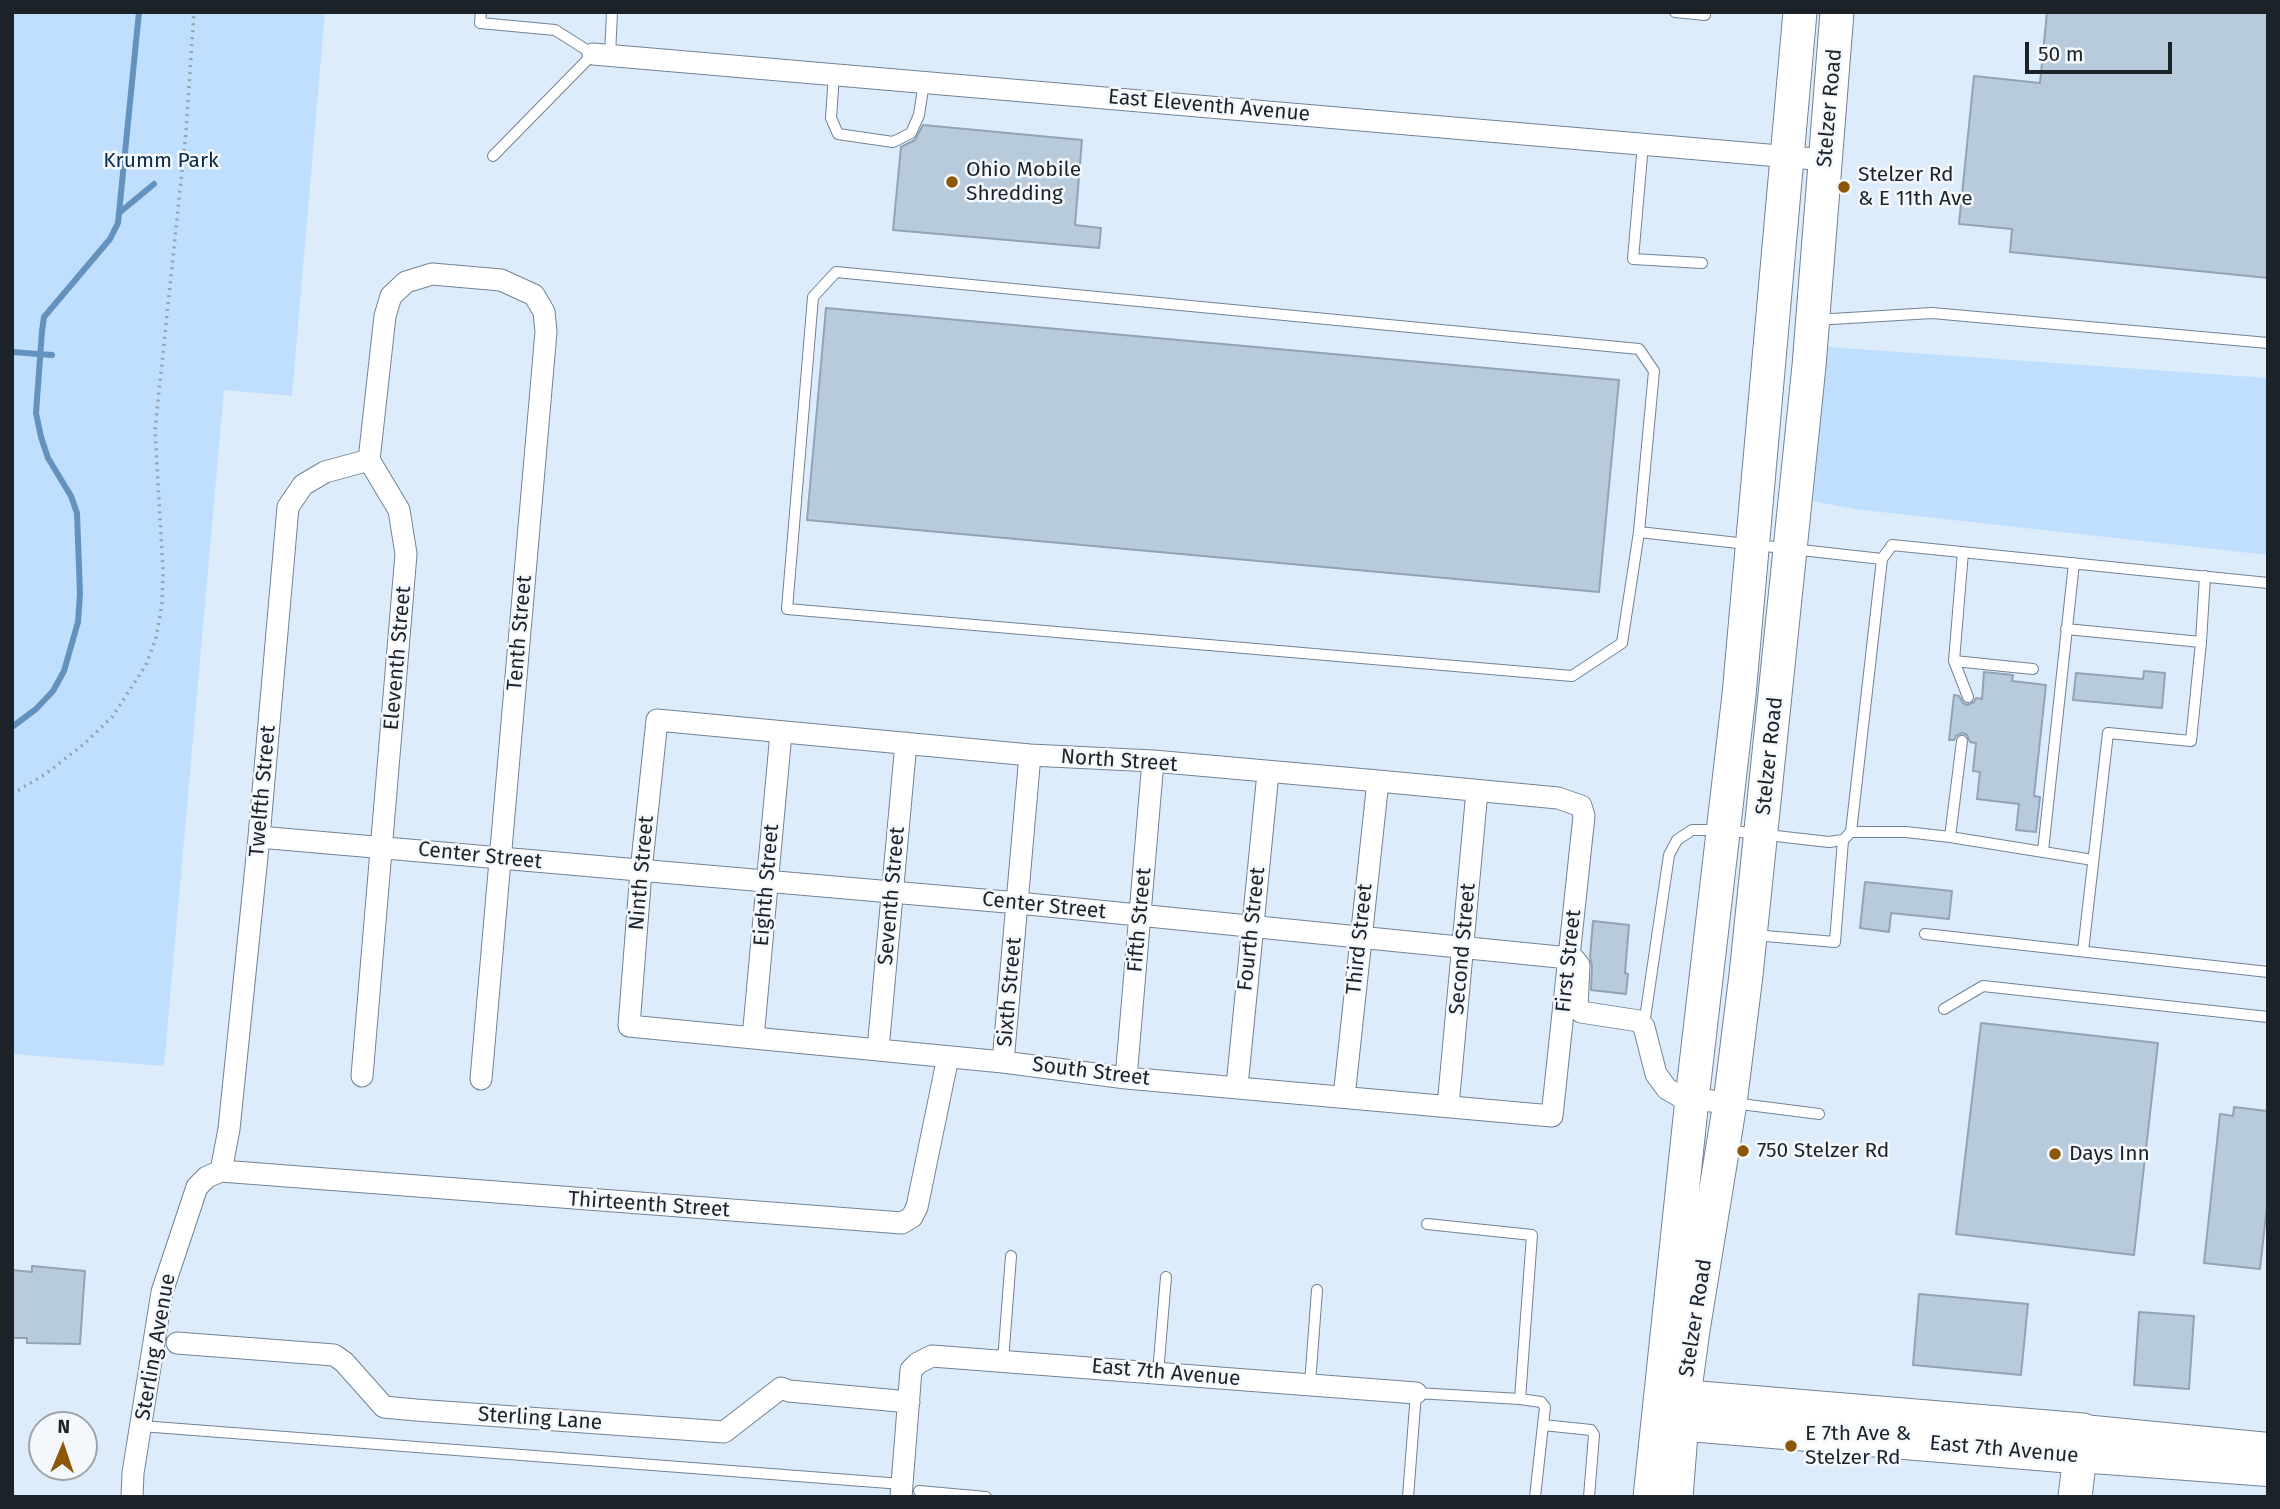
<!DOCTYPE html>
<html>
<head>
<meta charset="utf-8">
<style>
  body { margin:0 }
  #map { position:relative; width:2280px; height:1509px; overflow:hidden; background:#ddecfb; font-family:"Fira Sans",sans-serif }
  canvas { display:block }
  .frame { position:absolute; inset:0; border:14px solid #1b2228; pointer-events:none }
  .north { position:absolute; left:28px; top:1411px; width:70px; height:70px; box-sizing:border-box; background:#f4f8fc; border:2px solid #9da2a7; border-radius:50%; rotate:2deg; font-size:19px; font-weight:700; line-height:28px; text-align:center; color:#1b2228 }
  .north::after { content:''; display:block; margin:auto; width:24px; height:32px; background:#8d5708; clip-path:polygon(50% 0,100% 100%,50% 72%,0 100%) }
  .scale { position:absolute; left:2025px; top:42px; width:147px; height:32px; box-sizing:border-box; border:4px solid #1b2228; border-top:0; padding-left:9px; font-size:21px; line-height:24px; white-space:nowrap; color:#1b2228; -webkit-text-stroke:5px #f4f8fc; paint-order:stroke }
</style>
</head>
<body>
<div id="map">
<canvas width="2280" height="1509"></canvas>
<div class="frame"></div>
<div class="north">N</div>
<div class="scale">50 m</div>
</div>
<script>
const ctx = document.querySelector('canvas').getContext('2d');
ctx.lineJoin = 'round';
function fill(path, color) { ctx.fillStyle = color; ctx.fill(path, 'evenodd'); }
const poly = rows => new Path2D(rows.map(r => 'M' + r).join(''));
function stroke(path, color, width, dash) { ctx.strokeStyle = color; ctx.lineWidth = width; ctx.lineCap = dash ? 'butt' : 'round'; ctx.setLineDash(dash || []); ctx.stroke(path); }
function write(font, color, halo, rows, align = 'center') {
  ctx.font = font + ' "Fira Sans",sans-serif'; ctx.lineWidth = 5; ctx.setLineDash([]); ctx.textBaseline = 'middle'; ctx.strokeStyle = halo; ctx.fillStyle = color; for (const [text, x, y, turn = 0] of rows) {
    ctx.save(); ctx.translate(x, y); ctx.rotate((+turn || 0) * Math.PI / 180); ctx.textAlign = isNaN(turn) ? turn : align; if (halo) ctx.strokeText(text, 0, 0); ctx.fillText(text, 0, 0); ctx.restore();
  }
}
fill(poly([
  [12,12,325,12,292,396,224,390,164,1066,12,1054],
  [1828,347,2268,378,2268,555,1854,509,1813,501]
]), '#c0dffe');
stroke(poly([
  [119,213,154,184],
  [12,352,52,355],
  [12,727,36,709,53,691,64,671,78,622,80,594,77,513,71,496,48,458,41,437,36,413,42,331,44,317,110,239,118,223,139,12]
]), '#6492be', 6);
const building = poly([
  [2047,12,2268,12,2268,278,2010,252,2012,229,1959,224,1974,76,2040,83,2047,12],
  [923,125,1082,140,1075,225,1101,228,1099,248,893,230,901,147,915,140,923,125],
  [826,308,1619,380,1599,592,807,520,826,308],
  [2144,671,2165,673,2162,708,2073,700,2076,673,2143,679,2144,671],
  [1984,672,2013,675,2012,681,2046,685,2034,796,2040,797,2036,832,2016,830,2019,804,1977,799,1980,772,1973,771,1976,743,1970,742,1967,735,1962,733,1956,736,1954,740,1949,740,1954,695,1959,696,1963,703,1967,705,1974,702,1976,698,1982,699,1984,672],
  [1865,882,1952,891,1949,919,1891,913,1889,932,1860,928,1865,882],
  [1593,921,1629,925,1625,973,1628,974,1626,994,1591,990,1592,966,1590,957,1593,921],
  [1981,1023,2158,1043,2134,1255,1956,1234,1981,1023],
  [2234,1107,2267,1111,2268,1196,2260,1269,2204,1263,2220,1114,2233,1116,2234,1107],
  [32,1266,85,1271,80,1344,27,1343,27,1338,12,1338,12,1270,32,1272,32,1266],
  [1919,1294,2028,1304,2021,1375,1913,1365,1919,1294],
  [2139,1312,2194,1316,2189,1389,2134,1385,2139,1312]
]);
fill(building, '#b8cbdd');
stroke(building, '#91a3b4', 2);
const lane = poly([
  [481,12,480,23,555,30,593,54,493,156],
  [1675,12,1705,15,1705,12],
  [610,55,612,12],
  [834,74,831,118,838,134,893,142,911,133,919,115,924,82],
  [1643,144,1633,259,1702,263],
  [1815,320,1932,313,2268,343],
  [1639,532,1654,371,1639,349,836,272,813,297,787,609,1572,676,1622,643,1639,532,1882,559,1851,832,1843,840,1829,842,1723,830,1692,830,1677,840,1669,855,1644,1025],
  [1963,552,1954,661,1968,697],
  [1882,559,1892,545,2268,583],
  [2066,629,2201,642,2205,576],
  [1954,661,2033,669],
  [1851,832,1906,832,1950,837,1962,741],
  [1950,837,2093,860],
  [2043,851,2074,563],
  [1925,934,2268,972],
  [1754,935,1835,942,1843,840],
  [2083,951,2108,733,2191,741,2201,642],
  [1944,1009,1983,986,2268,1017],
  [1733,1103,1819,1114],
  [1003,1361,1011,1256],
  [1158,1373,1166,1277],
  [1310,1384,1317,1290],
  [1520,1399,1541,1402,1545,1407,1535,1497],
  [1543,1425,1591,1430,1594,1435,1589,1497],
  [141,1426,902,1484],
  [919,1491,986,1497],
  [1408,1497,1416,1393,1520,1399,1532,1235,1427,1224]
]);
const street = poly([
  [593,54,1826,160],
  [657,720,1030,755,1153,761,1378,781,1558,798,1581,806,1584,816,1552,1116,1126,1078,1003,1062,629,1026,641,871,657,720],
  [259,837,1018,903,1569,958,1575,960,1579,965,1577,1007,1581,1012,1639,1021,1644,1027,1656,1074,1667,1089,1683,1098,1730,1103],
  [753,1038,781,733],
  [878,1049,906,743],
  [1003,1062,1030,755],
  [362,1076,406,554,399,510,369,460,385,316,391,296,406,282,432,274,501,280,534,295,544,312,546,332,481,1079],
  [1126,1078,1153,761],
  [1237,1086,1268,773],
  [1344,1097,1378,781],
  [1448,1106,1477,791],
  [221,1171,229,1129,259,837,288,507,303,485,325,472,369,460],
  [177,1343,334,1355,344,1362,384,1407,416,1410,724,1432,781,1388,789,1391,909,1402],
  [132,1497,133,1473,162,1292,197,1187,207,1177,221,1171,902,1223,912,1217,917,1207,948,1057],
  [901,1497,911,1370,918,1363,932,1356,1416,1393]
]);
const secondary = poly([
  [2083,1430,2268,1448],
  [2079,1457,2268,1471]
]);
const primary = poly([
  [1664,1395,2083,1430,2075,1497],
  [1659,1422,2079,1457],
  [1650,1497,1692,1099,1739,695,1800,12],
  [1676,1497,1684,1396,1693,1330,1730,1103,1746,975,1809,366,1837,12]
]);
stroke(lane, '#728394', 12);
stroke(street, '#728394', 23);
stroke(secondary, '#728394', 32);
stroke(primary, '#728394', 35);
stroke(poly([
  [12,794,44,775,84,744,112,717,146,665,156,638,162,604,163,570,155,430,186,132,194,12]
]), '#96a2ae', 3.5, [2, 5]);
stroke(lane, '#fff', 10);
stroke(street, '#fff', 21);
stroke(secondary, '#fff', 30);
stroke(primary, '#fff', 33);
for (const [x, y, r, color] of [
  [952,182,7,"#8d5708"],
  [1844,187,7,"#8d5708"],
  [1743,1151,7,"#8d5708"],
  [2055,1154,7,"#8d5708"],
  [1791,1446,7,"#8d5708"]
]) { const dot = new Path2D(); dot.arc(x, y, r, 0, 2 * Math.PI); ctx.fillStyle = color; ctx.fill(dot); stroke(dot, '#f4f8fc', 2.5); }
write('21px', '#1b2228', '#f4f8fc', [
  ["East Eleventh Avenue",1209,106,5],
  ["Stelzer Road",1830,108,-85],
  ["Tenth Street",520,633,-85],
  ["Eleventh Street",398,658,-85],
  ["Stelzer Road",1770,756,-84],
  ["North Street",1119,761,4],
  ["Twelfth Street",263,791,-85],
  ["Center Street",480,856,6],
  ["Ninth Street",642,873,-85],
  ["Eighth Street",767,885,-85],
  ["Seventh Street",892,896,-85],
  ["Center Street",1044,906,6],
  ["Fifth Street",1140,920,-85],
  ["Fourth Street",1252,929,-84],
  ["Third Street",1360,939,-84],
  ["Second Street",1463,949,-85],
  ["First Street",1569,961,-84],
  ["Sixth Street",1010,992,-85],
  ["South Street",1091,1072,7],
  ["Thirteenth Street",649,1205,4],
  ["Stelzer Road",1696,1318,-81],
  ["Sterling Avenue",156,1347,-80],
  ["East 7th Avenue",1166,1373,5],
  ["Sterling Lane",540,1419,4],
  ["East 7th Avenue",2004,1450,5]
]);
write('21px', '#092d4b', '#f4f8fc', [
  ["Krumm Park",161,161]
]);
write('21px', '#1b2228', '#f4f8fc', [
  ["Ohio Mobile",966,170],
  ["Shredding",966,194],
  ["Stelzer Rd",1858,175],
  ["& E 11th Ave",1858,199],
  ["750 Stelzer Rd",1757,1151],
  ["Days Inn",2069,1154],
  ["E 7th Ave &",1805,1434],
  ["Stelzer Rd",1805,1458]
], 'left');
</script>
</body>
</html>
